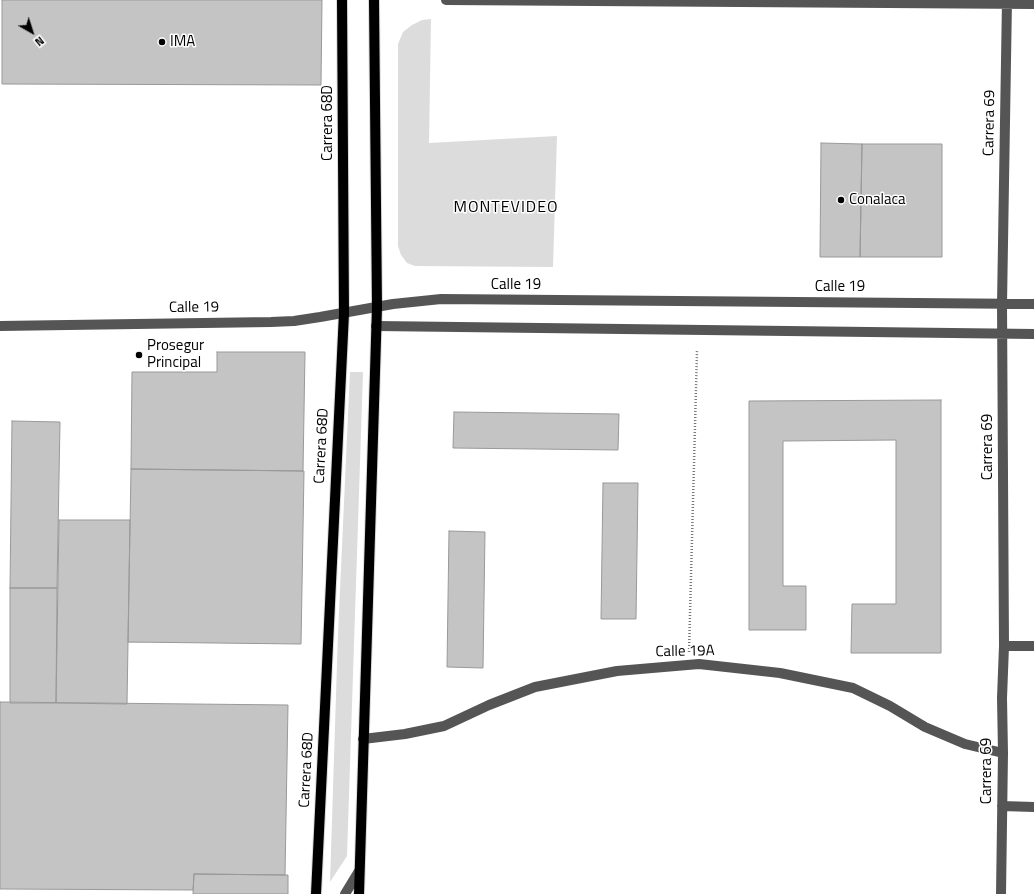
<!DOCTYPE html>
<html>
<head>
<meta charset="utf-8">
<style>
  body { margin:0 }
  #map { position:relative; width:1034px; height:894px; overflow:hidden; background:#fff; font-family:"Titillium Web",sans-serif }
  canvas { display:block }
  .north { position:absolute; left:12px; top:12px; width:40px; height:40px; -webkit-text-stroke:3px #fff; paint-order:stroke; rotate:141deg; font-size:11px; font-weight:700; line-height:16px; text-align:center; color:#000 }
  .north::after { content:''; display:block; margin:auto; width:14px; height:18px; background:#000; clip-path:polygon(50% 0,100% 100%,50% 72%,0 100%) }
</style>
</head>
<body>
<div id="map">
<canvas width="1034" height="894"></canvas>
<div class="north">N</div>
</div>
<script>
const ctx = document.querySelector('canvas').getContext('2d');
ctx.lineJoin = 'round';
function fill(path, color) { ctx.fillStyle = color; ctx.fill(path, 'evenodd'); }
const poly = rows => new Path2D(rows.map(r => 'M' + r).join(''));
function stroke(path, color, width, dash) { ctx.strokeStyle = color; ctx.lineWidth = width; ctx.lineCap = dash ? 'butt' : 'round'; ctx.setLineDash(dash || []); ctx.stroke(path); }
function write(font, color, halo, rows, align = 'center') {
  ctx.font = font + ' "Titillium Web",sans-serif'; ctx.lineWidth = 3; ctx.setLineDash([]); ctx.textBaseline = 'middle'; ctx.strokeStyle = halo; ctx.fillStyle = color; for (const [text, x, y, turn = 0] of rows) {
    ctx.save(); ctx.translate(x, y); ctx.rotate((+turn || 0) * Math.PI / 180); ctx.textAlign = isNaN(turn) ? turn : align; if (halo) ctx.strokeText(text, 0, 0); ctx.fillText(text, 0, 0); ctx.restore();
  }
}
fill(poly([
  [431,19,429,143,557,136,553,267,415,266,407,263,401,255,398,246,398,44,403,32,412,25,422,20],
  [350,372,363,372,347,856,330,882,338,633]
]), '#dcdcdc');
const building = poly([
  [2,0,322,0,321,85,2,84,2,0],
  [821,143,862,144,860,257,820,257,821,143],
  [862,144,942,144,942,257,860,257,862,144],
  [217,352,305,352,303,471,131,469,132,372,217,372,217,352],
  [941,400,941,653,851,653,852,604,896,604,896,440,783,441,783,586,806,586,806,630,749,630,749,401,941,400],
  [454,412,619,414,618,450,453,448,454,412],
  [12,421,60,422,57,588,10,588,12,421],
  [131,469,304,471,301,644,128,642,131,469],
  [603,483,638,483,636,619,601,619,603,483],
  [59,520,130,520,127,704,56,703,59,520],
  [449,531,485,532,483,668,447,667,449,531],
  [10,588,57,588,56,703,10,703,10,588],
  [0,702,288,705,285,875,194,874,193,890,0,889,0,702],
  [194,874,288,875,288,894,193,894,194,874]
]);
fill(building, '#c4c4c4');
stroke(building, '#999', 1);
const major = poly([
  [316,894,344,313,342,0],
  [359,894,377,307,374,0]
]);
stroke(major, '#dbdbdb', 12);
stroke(poly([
  [689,652,697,351]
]), '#777', 2.5, [1, 2]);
stroke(poly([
  [446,0,1034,4],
  [0,326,271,322,294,321,320,317,393,304,441,299,1034,304],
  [376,326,1034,334],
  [1004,646,1034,646],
  [363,739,405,734,444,726,489,705,535,687,617,671,699,664,780,673,853,688,890,706,925,727,965,744,1003,753],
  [1002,806,1034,807],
  [345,894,359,871],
  [1001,894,1003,753,1002,698,1004,646,1002,304,1007,0]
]), '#555', 10);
stroke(major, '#000', 10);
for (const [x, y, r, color] of [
  [162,42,4,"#000"],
  [841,200,4,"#000"],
  [139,355,4,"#000"]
]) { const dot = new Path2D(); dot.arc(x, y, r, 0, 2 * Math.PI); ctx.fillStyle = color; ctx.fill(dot); stroke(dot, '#fff', 1.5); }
write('15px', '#000', '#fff', [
  ["IMA",170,42],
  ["Conalaca",849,200],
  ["Prosegur",147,346],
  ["Principal",147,363]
], 'left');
write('15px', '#000', '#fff', [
  ["Carrera 68D",328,123,-90],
  ["Carrera 69",990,123,-89],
  ["Calle 19",516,285],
  ["Calle 19",840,287],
  ["Calle 19",194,308,-1],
  ["Carrera 68D",322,446,-87],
  ["Carrera 69",988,447,-90],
  ["Calle 19A",685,652,-1],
  ["Carrera 68D",307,770,-87],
  ["Carrera 69",987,771,-90]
]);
ctx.letterSpacing = '1px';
write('16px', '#000', '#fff', [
  ["MONTEVIDEO",506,208]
]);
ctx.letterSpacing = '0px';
</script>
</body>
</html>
